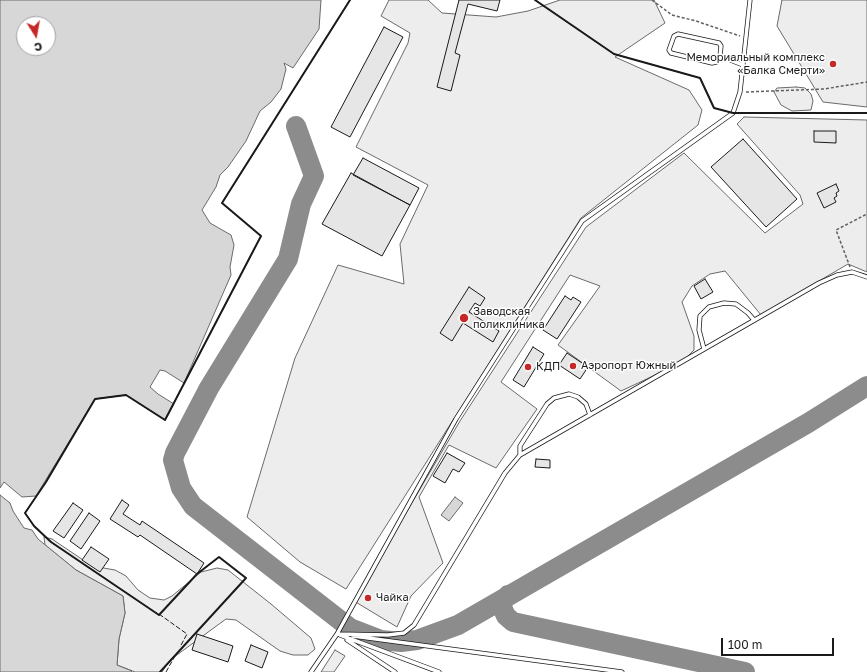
<!DOCTYPE html>
<html>
<head>
<meta charset="utf-8">
<style>
  body { margin:0 }
  #map { position:relative; width:867px; height:672px; overflow:hidden; background:#fff; font-family:"Golos Text",sans-serif }
  canvas { display:block }
  .north { position:absolute; left:16px; top:16px; width:40px; height:40px; box-sizing:border-box; background:#fff; border:1px solid #a3a3a3; border-radius:50%; rotate:169deg; font-size:11px; font-weight:700; line-height:16px; text-align:center; color:#1a1a1a }
  .north::after { content:''; display:block; margin:auto; width:14px; height:18px; background:#c62828; clip-path:polygon(50% 0,100% 100%,50% 72%,0 100%) }
  .scale { position:absolute; left:721px; top:638px; width:113px; height:18px; box-sizing:border-box; border:2px solid #1a1a1a; border-top:0; padding-left:5px; font-size:12px; line-height:14px; white-space:nowrap; color:#1a1a1a; -webkit-text-stroke:3px #fff; paint-order:stroke }
</style>
</head>
<body>
<div id="map">
<canvas width="867" height="672"></canvas>
<div class="north">С</div>
<div class="scale">100 m</div>
</div>
<script>
const ctx = document.querySelector('canvas').getContext('2d');
ctx.lineJoin = 'round';
function fill(path, color) { ctx.fillStyle = color; ctx.fill(path, 'evenodd'); }
const poly = rows => new Path2D(rows.map(r => 'M' + r).join(''));
function stroke(path, color, width, dash) { ctx.strokeStyle = color; ctx.lineWidth = width; ctx.lineCap = dash ? 'butt' : 'round'; ctx.setLineDash(dash || []); ctx.stroke(path); }
function write(font, color, halo, rows, align = 'center') {
  ctx.font = font + ' "Golos Text",sans-serif'; ctx.lineWidth = 3; ctx.setLineDash([]); ctx.textBaseline = 'middle'; ctx.strokeStyle = halo; ctx.fillStyle = color; for (const [text, x, y, turn = 0] of rows) {
    ctx.save(); ctx.translate(x, y); ctx.rotate((+turn || 0) * Math.PI / 180); ctx.textAlign = isNaN(turn) ? turn : align; if (halo) ctx.strokeText(text, 0, 0); ctx.fillText(text, 0, 0); ctx.restore();
  }
}
const green = poly([
  [389,0,428,0,442,13,496,17,528,11,560,0,654,0,665,23,615,57,689,90,702,110,698,125,581,218,346,589,300,562,247,517,295,358,338,265,404,284,400,244,428,185,356,147,408,43,410,33,381,16,389,0],
  [782,0,867,0,867,107,823,102,777,26,782,0],
  [796,87,805,88,811,94,813,101,811,110,792,111,781,105,774,92,777,88,796,87],
  [744,117,867,120,867,272,848,264,761,315,725,271,710,274,692,286,682,302,694,336,694,350,681,363,621,391,558,345,600,286,570,275,501,382,537,409,496,468,449,445,419,497,443,563,411,596,397,627,354,601,460,421,586,227,684,153,765,233,803,204,800,195,737,124,744,117],
  [44,537,52,539,92,566,115,570,126,576,138,590,150,598,164,600,172,596,201,572,217,568,228,570,271,604,311,638,315,649,308,655,293,655,280,651,236,620,226,619,170,660,162,672,135,672,117,665,119,639,125,613,123,596,76,570,45,545,44,537],
  [335,650,345,656,334,672,321,672,335,650]
]);
fill(green, '#ededed');
stroke(green, '#6a6a6a', 1);
const water = poly([
  [0,0,321,0,319,29,293,68,284,63,286,69,281,89,271,102,260,111,246,141,228,167,220,175,216,187,202,210,210,223,231,235,234,245,230,267,231,275,184,383,165,371,160,370,150,387,158,394,174,404,165,420,126,395,95,399,36,496,22,497,4,482,0,488,0,0],
  [24,24,48,24,48,48,24,48,24,24],
  [0,495,10,503,13,511,24,528,32,530,38,539,76,570,123,596,125,613,119,639,117,665,132,671,131,672,0,672,0,495],
  [455,497,463,503,449,521,441,515,455,497]
]);
fill(water, '#d7d7d7');
stroke(water, '#6a6a6a', 1);
stroke(poly([
  [296,126,314,176,301,204,288,259,209,388,175,453,173,460,181,488,193,506,350,628,381,640,401,642,417,640,458,625,808,423,867,386],
  [508,595,502,603,502,607,506,616,513,622,745,672]
]), '#8c8c8c', 20);
const building = poly([
  [459,0,500,0,497,11,468,4,455,53,460,55,451,91,437,87,459,0],
  [384,27,403,37,350,137,331,127,384,27],
  [814,131,836,131,836,143,814,142,814,131],
  [743,139,797,199,766,227,711,167,743,139],
  [363,158,419,188,410,205,353,175,363,158],
  [351,173,410,205,382,256,322,224,351,173],
  [836,184,839,191,836,193,837,196,834,198,836,202,824,208,817,193,836,184],
  [705,279,713,292,701,299,694,286,705,279],
  [469,287,485,298,480,306,475,303,469,312,499,331,493,342,463,323,452,341,440,333,469,287],
  [565,296,571,300,573,297,581,302,557,339,543,330,565,296],
  [533,347,544,354,524,387,513,380,533,347],
  [567,353,588,367,580,379,559,365,567,353],
  [447,453,465,463,459,472,453,469,445,483,433,476,447,453],
  [536,459,550,460,550,468,535,467,536,459],
  [122,500,129,505,123,514,140,525,142,521,204,563,197,574,140,535,138,537,110,519,122,500],
  [73,503,83,510,64,538,53,531,73,503],
  [89,513,100,521,81,549,70,541,89,513],
  [91,547,109,559,100,572,82,560,91,547],
  [197,634,233,646,228,662,192,650,197,634],
  [251,645,268,652,262,668,245,661,251,645]
]);
fill(building, '#e6e6e6');
stroke(building, '#1a1a1a', 1);
const service = poly([
  [720,56,717,62,712,63,671,53,669,50,674,36,678,34,719,43,721,46,720,56,743,65],
  [704,349,699,330,700,316,709,307,724,303,736,304,748,313,754,320],
  [520,455,520,446,547,404,554,398,569,394,578,397,586,404,590,415],
  [337,634,388,635,404,633,414,625,505,473,520,455,819,283,837,275,852,272,867,277],
  [340,635,439,672],
  [353,636,622,672],
  [347,640,395,672],
  [311,672,337,634,456,419,582,221,733,113,740,92,750,0]
]);
stroke(service, '#1a1a1a', 5);
stroke(poly([
  [652,0,672,15,696,21,740,36],
  [746,92,824,89,867,82],
  [850,267,836,230,867,214]
]), '#5f5f5f', 1.5, [3, 2]);
stroke(service, '#fff', 3.5);
stroke(poly([
  [535,0,614,54,700,78,714,108,733,113,867,113],
  [159,614,187,634,180,647],
  [160,672,246,578,219,557,197,574,159,615,51,542,34,526,25,513,46,482,95,399,126,395,165,420,261,236,222,203,350,0],
  [166,672,175,656]
]), '#1a1a1a', 1, [5, 2]);
stroke(poly([
  [535,0,614,54,700,78,714,108,733,113,867,113],
  [160,672,246,578,219,557,197,574,159,615,51,542,34,526,25,513,46,482,95,399,126,395,165,420,261,236,222,203,350,0]
]), '#1a1a1a', 2);
for (const [x, y, r, color] of [
  [833,64,4,"#c62828"],
  [464,318,5,"#c62828"],
  [573,366,4,"#c62828"],
  [528,367,4,"#c62828"],
  [368,598,4,"#c62828"]
]) { const dot = new Path2D(); dot.arc(x, y, r, 0, 2 * Math.PI); ctx.fillStyle = color; ctx.fill(dot); stroke(dot, '#fff', 1.5); }
write('11px', '#1a1a1a', '#fff', [
  ["Мемориальный комплекс",825,58,"right"],
  ["«Балка Смерти»",825,71,"right"],
  ["Заводская",473,312],
  ["поликлиника",473,325],
  ["Аэропорт Южный",581,366],
  ["КДП",536,367],
  ["Чайка",376,598]
], 'left');
</script>
</body>
</html>
